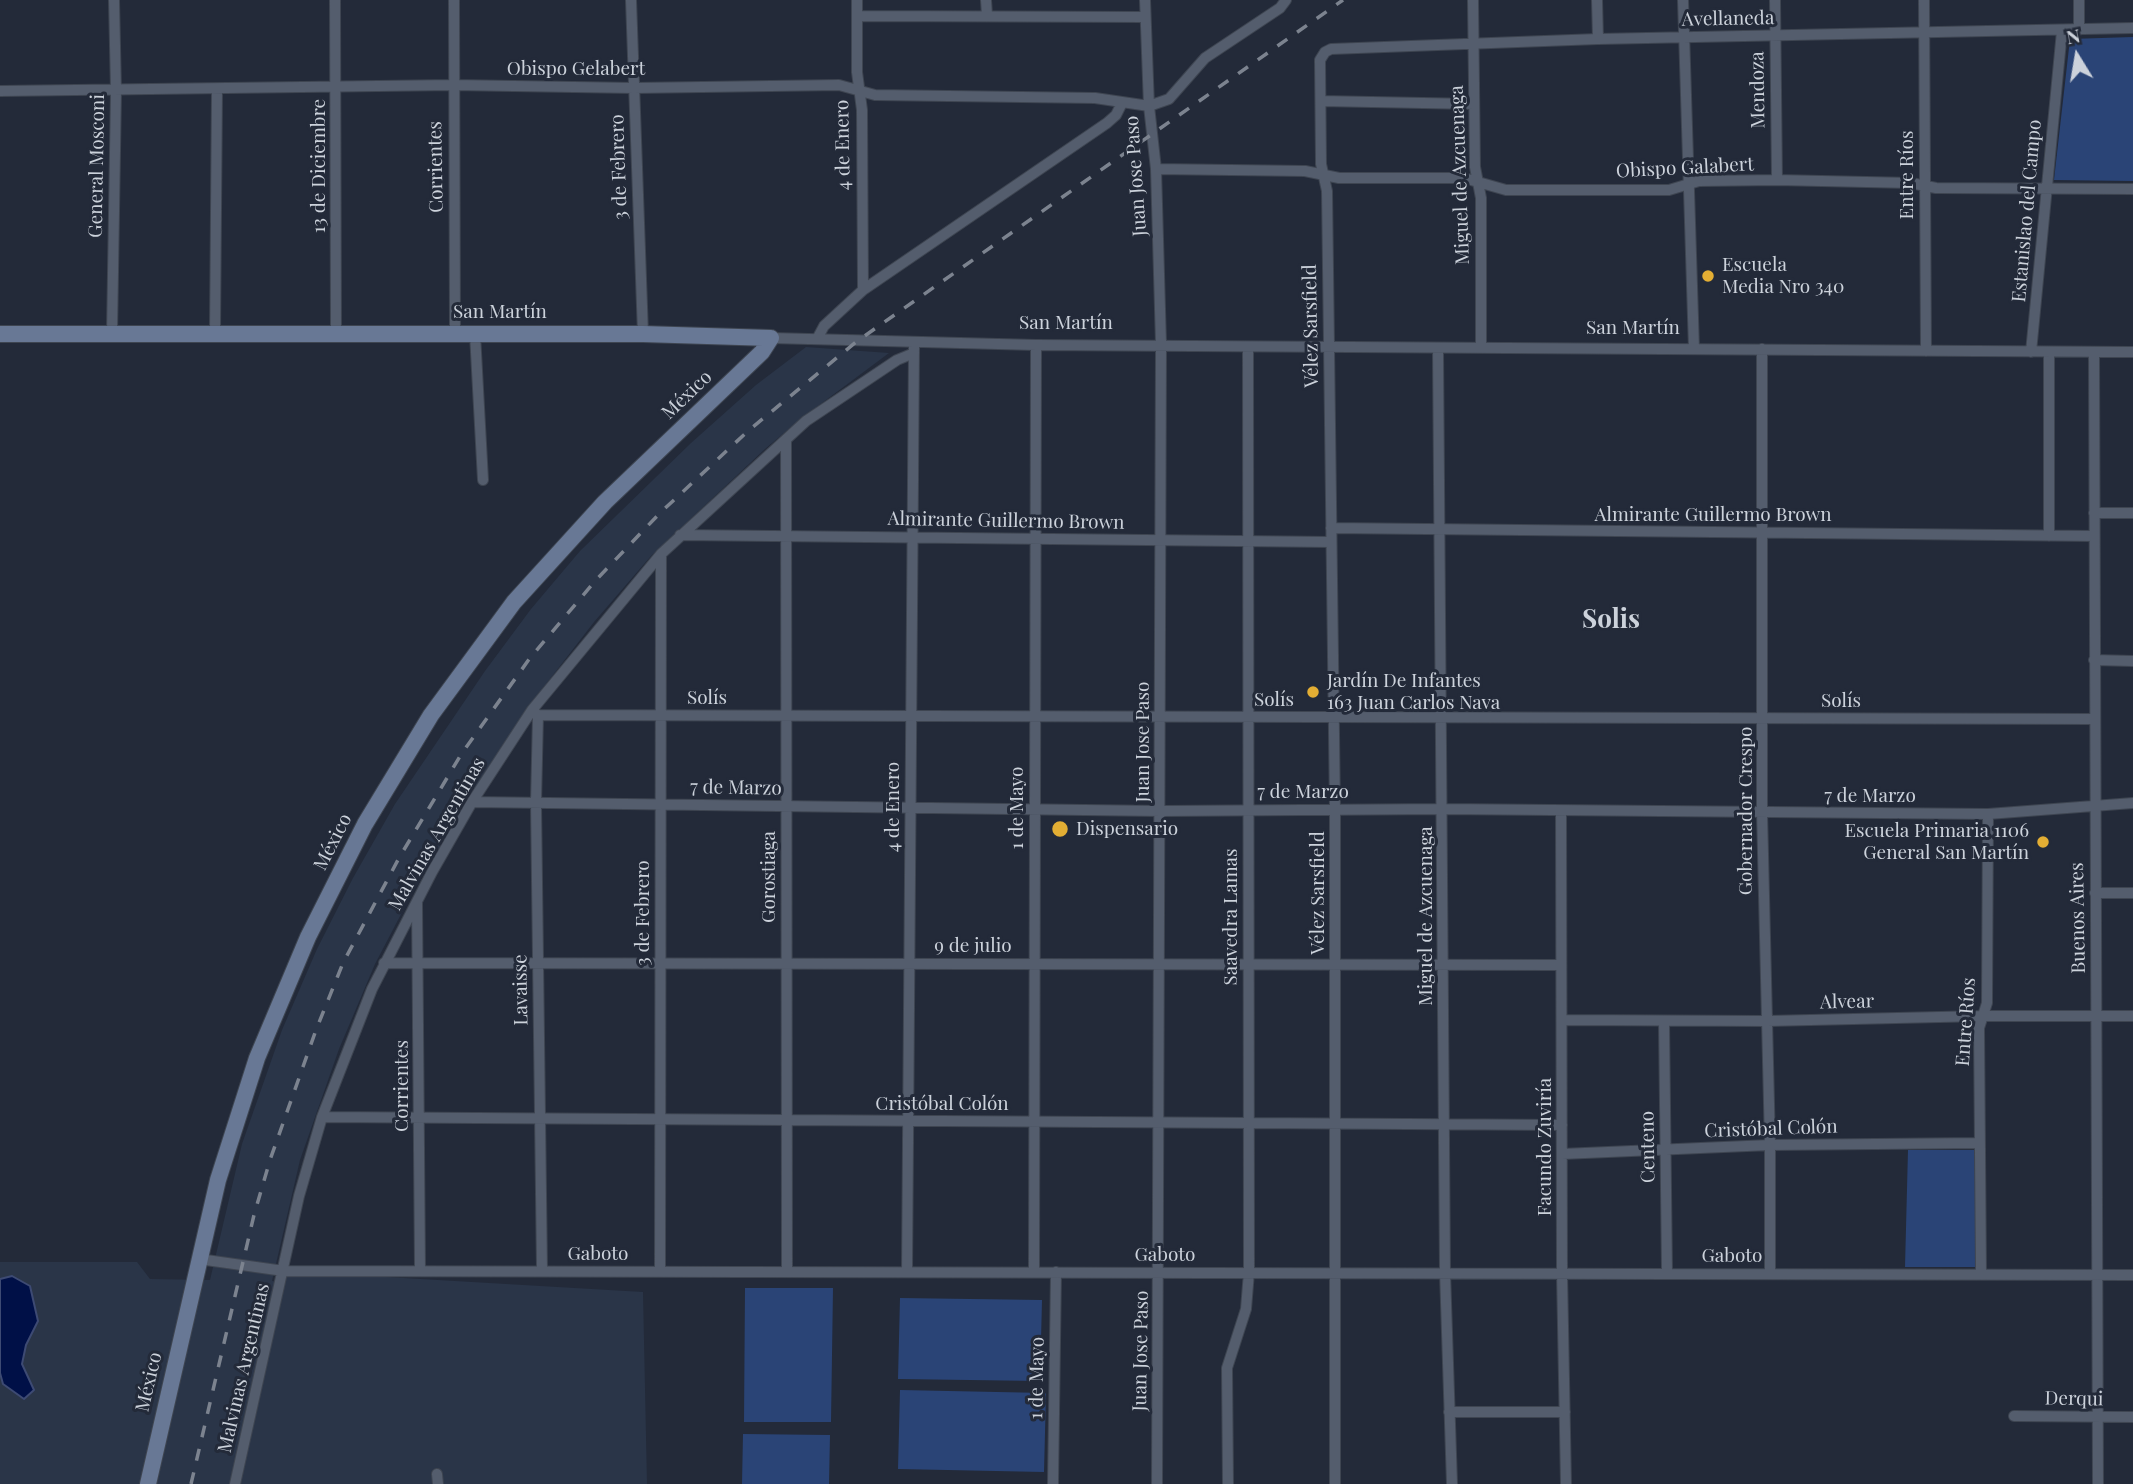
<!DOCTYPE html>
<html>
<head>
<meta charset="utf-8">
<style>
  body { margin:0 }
  #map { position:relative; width:2133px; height:1484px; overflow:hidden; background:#232a39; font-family:"Playfair Display",serif }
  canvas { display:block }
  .north { position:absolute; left:2042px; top:21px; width:70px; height:70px; -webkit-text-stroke:5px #232a39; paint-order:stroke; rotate:349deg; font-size:19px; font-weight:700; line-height:28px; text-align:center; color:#ccd2db }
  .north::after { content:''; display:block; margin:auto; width:24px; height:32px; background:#ccd2db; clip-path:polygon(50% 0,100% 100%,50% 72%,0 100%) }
</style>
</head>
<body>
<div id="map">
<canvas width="2133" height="1484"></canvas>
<div class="north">N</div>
</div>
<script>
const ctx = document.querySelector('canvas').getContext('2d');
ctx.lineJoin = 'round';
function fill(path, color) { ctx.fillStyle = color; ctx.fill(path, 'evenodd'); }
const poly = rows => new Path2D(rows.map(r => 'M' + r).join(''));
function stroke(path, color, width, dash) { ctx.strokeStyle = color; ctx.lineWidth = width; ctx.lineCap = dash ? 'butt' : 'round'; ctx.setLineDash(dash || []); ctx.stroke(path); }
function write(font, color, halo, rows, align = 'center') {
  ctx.font = font + ' "Playfair Display",serif'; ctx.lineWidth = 6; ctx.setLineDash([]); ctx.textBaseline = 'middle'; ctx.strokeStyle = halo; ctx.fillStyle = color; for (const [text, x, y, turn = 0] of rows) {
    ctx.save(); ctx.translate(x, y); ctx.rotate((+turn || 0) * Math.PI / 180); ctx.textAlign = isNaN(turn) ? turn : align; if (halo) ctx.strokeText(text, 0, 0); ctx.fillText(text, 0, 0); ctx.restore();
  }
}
fill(poly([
  [806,347,889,353,802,418,765,449,651,556,594,622,543,688,482,776,410,897,375,964,339,1049,300,1160,272,1281,281,1282,284,1271,643,1292,647,1484,0,1484,0,1262,137,1262,150,1279,210,1280,242,1144,282,1030,317,949,353,878,395,804,485,671,531,609,580,551,691,443,756,385]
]), '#2a3548');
fill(poly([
  [2133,37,2133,181,2054,180,2070,39],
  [1908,1150,1975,1150,1977,1267,1905,1267],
  [745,1288,833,1288,831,1422,744,1422],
  [900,1298,1042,1300,1040,1381,898,1379],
  [900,1390,1046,1393,1044,1472,898,1469],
  [743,1434,830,1435,829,1484,742,1484]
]), '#2a4476');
const water = poly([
  [12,1276,30,1286,38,1321,26,1345,22,1364,34,1390,24,1399,3,1384,0,1373,0,1279,12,1276]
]);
fill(water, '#001047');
stroke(water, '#3d4a73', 2);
const street = poly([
  [335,0,336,333],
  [454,0,455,333],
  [631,0,643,334],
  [857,0,857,72,862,110,863,290],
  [986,0,987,15],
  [1145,0,1149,106,1156,169,1161,344,1157,1484],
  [1473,0,1475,167,1481,198,1481,348],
  [1597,0,1598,39],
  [1683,0,1694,349],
  [1775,0,1777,180],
  [1924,0,1926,351],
  [2079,0,2079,30],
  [858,16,1145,17],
  [0,91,453,85,634,88,839,85,875,95,1095,98,1149,106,1169,99,1205,58,1280,8,1286,0],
  [1321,101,1474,104],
  [1156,169,1305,171,1339,178,1464,178,1506,190,1669,190,1699,181,1777,180,1911,183,1936,188,2133,189],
  [215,332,217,90],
  [112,333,116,91,114,0],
  [475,334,483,480],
  [771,338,1036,345,2133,352],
  [817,339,824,326,863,290,1107,123,1116,115,1122,103],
  [1438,349,1445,1272,1452,1484],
  [1762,349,1762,812,1770,1145,1770,1273],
  [2031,352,2062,31],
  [2049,352,2049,536],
  [2094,352,2098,1484],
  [786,440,787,1272],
  [2094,513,2133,513],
  [1331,528,2094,536],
  [680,535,1331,542],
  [2094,660,2133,661],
  [534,712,538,715,536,803,542,1271],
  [538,715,2094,719],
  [472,802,1161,811,1443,809,1988,814,2133,803],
  [1561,811,1562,1273,1566,1484],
  [2095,893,2133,893],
  [417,903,420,1271],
  [384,963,1561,965],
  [1563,1020,1767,1021,1983,1016,2133,1016],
  [1664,1021,1667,1273],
  [322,1117,1562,1125],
  [1562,1154,1770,1145,1980,1143],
  [199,1259,284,1271,2133,1275],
  [660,1271,661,554],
  [907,1272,914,347],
  [1034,1272,1036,345],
  [1981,1274,1979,1028,1987,1003,1988,814],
  [1449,1412,1565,1412],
  [2014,1416,2133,1417],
  [437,1474,438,1484],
  [235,1484,299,1196,322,1117,372,989,432,872,472,802,532,710,661,554,806,421,897,360,914,353],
  [1053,1484,1056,1272],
  [1228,1484,1227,1368,1246,1309,1249,1272,1248,347],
  [1335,1484,1335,810,1327,191,1321,164,1320,60,1325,52,1331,49,1598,39,2133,28]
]);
const secondary = poly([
  [0,334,643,334,771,338],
  [148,1484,218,1180,257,1058,308,937,365,824,431,715,514,602,605,502,762,352,771,338]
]);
stroke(street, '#3e4551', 12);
stroke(secondary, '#3e4551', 18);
stroke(street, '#545d6d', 10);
stroke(secondary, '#687895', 16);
stroke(poly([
  [191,1484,254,1215,270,1160,316,1030,343,963,399,858,462,753,530,658,596,580,660,513,748,431,856,342,1343,0]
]), '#7c838f', 3.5, [12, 12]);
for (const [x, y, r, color] of [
  [1708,276,7,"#e3ae34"],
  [1313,692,7,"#e3ae34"],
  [1060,829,9,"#e3ae34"],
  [2043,842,7,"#e3ae34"]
]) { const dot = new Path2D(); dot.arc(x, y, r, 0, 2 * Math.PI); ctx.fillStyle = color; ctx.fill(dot); stroke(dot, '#232a39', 2.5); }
write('19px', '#ccd2db', '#232a39', [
  ["Avellaneda",1728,19,-1],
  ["Obispo Gelabert",576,69],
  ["Mendoza",1758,90,-91],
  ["4 de Enero",843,145,-91],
  ["General Mosconi",97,166,-89],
  ["13 de Diciembre",319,166,-90],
  ["Corrientes",436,167,-91],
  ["3 de Febrero",619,167,-92],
  ["Obispo Galabert",1685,168,-3],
  ["Miguel de Azcuenaga",1460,175,-92],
  ["Entre Ríos",1907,175,-90],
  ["Juan Jose Paso",1136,176,-94],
  ["Estanislao del Campo",2027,211,-85],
  ["San Martín",500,312],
  ["San Martín",1066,323],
  ["Vélez Sarsfield",1311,326,-91],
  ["San Martín",1633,328],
  ["México",687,395,-44],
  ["Almirante Guillermo Brown",1713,515],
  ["Almirante Guillermo Brown",1006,521,1],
  ["Solís",707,698],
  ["Solís",1274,700],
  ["Solís",1841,701],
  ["Juan Jose Paso",1143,742,-90],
  ["7 de Marzo",736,788,1],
  ["7 de Marzo",1303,792],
  ["7 de Marzo",1870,796],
  ["4 de Enero",893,807,-90],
  ["1 de Mayo",1017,808,-90],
  ["Gobernador Crespo",1746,811,-90],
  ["Malvinas Argentinas",437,834,-60],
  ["México",333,842,-63],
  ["Gorostiaga",769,877,-90],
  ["Vélez Sarsfield",1318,893,-90],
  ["3 de Febrero",643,913,-90],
  ["Miguel de Azcuenaga",1426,916,-90],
  ["Saavedra Lamas",1231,917,-90],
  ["Buenos Aires",2078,918,-91],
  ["9 de julio",973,946],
  ["Lavaisse",521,990,-91],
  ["Alvear",1847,1002,-1],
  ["Entre Ríos",1966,1022,-86],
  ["Corrientes",402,1086,-90],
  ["Cristóbal Colón",942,1104],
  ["Cristóbal Colón",1771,1129,-2],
  ["Facundo Zuviría",1545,1147,-90],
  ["Centeno",1648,1147,-91],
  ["Gaboto",598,1254],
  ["Gaboto",1165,1255],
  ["Gaboto",1732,1256],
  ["Juan Jose Paso",1141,1351,-89],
  ["Malvinas Argentinas",244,1368,-77],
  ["1 de Mayo",1037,1378,-89],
  ["México",149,1382,-77],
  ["Derqui",2074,1399,1]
]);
write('19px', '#ccd2db', '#232a39', [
  ["Escuela",1722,265],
  ["Media Nro 340",1722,287],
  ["Jardín De Infantes",1327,681],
  ["163 Juan Carlos Nava",1327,703],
  ["Dispensario",1076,829],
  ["Escuela Primaria 1106",2029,831,"right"],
  ["General San Martín",2029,853,"right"]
], 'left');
write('bold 26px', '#ccd2db', '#232a39', [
  ["Solis",1611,620]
]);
</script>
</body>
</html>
